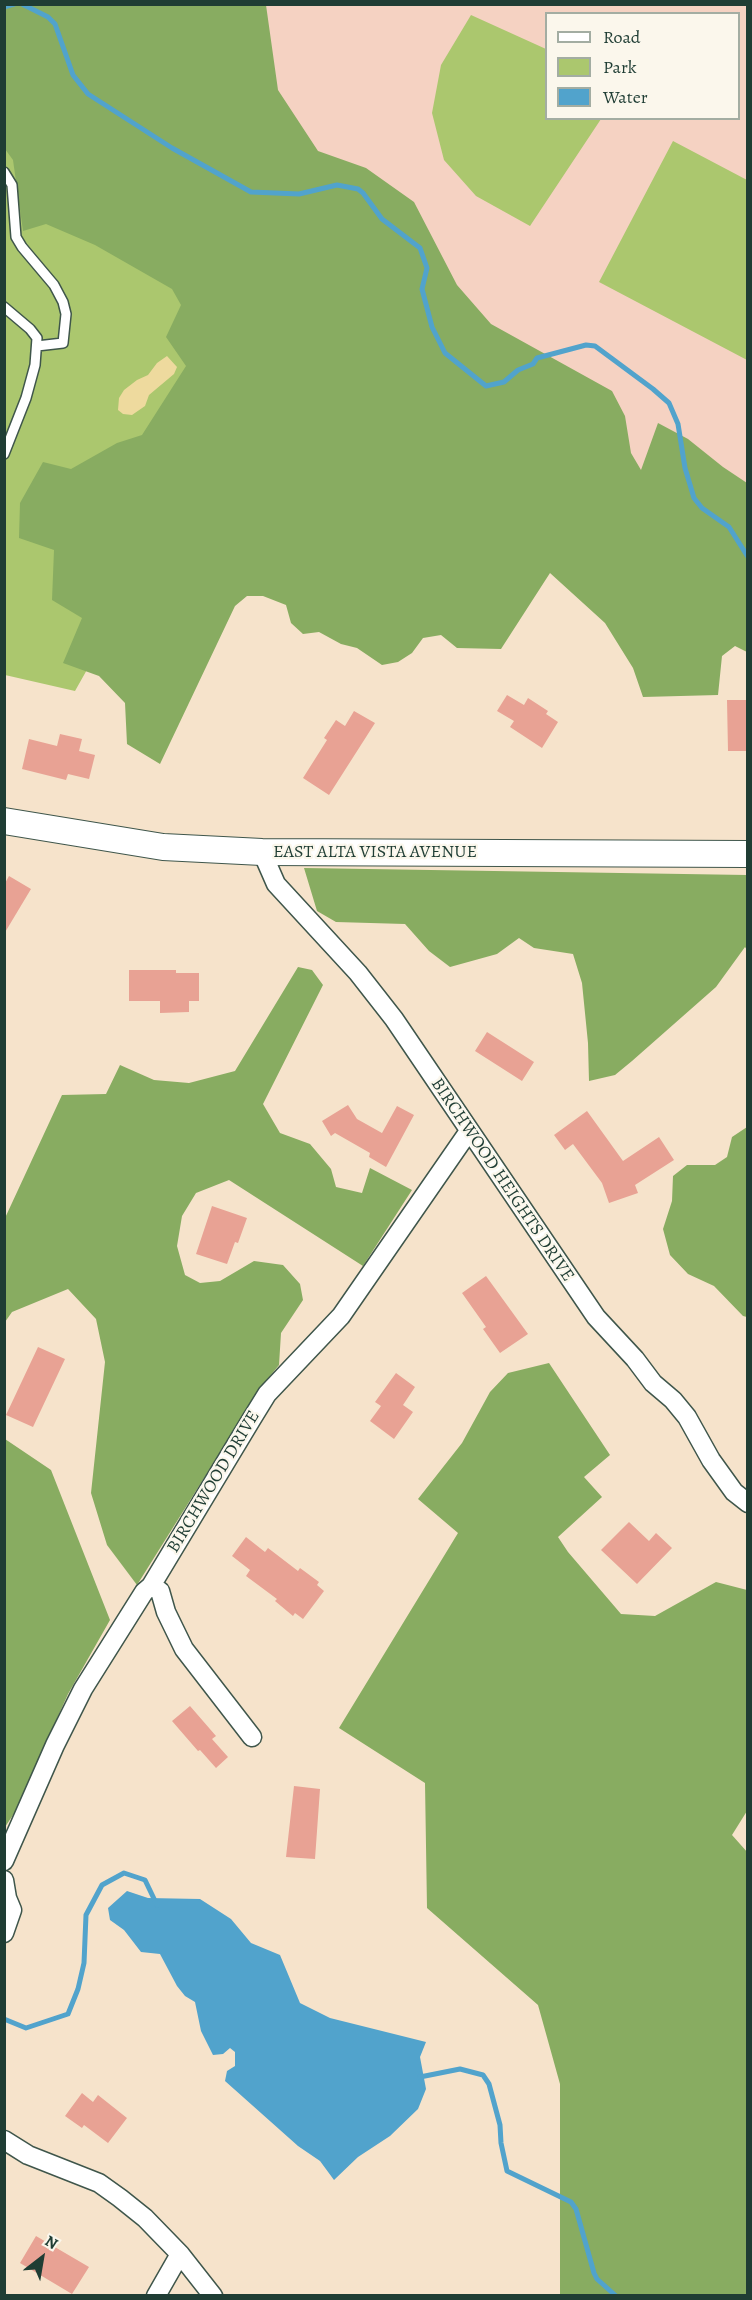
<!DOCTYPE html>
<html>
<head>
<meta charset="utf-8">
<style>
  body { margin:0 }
  #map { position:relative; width:752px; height:2300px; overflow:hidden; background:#f6e3cb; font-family:Alegreya,serif }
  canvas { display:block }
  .frame { position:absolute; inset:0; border:6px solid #1f3d34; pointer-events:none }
  .legend { position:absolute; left:545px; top:12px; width:195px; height:108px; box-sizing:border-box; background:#fbf7ec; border:2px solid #a3ada2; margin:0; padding:8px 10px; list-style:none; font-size:18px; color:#1f3d34 }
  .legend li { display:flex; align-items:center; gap:12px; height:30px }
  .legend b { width:30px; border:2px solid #a3ada2 }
  .north { position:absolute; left:12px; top:2228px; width:60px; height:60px; -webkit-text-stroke:4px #fbf7ec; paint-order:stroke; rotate:31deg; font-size:16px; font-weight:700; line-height:24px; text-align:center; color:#1f3d34 }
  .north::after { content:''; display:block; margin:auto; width:21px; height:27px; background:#1f3d34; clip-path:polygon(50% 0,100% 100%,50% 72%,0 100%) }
</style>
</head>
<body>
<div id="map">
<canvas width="752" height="2300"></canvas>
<div class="frame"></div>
<ul class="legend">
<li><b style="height:8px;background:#fff"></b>Road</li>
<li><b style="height:16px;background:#abc76e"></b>Park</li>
<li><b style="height:16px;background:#51a3cc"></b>Water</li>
</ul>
<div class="north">N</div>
</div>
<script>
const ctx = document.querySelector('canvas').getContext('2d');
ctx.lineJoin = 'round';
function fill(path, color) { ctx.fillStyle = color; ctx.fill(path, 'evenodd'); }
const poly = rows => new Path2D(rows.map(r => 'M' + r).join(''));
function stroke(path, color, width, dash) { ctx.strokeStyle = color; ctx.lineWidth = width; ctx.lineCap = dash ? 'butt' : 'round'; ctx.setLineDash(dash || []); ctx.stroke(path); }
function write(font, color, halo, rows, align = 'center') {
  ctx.font = font + ' Alegreya,serif'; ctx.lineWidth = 4.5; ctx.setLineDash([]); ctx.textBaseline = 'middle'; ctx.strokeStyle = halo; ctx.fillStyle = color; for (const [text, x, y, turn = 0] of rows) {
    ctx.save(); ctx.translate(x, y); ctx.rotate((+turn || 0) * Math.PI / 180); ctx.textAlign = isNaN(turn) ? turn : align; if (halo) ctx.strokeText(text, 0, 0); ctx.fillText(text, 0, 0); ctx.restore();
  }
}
fill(poly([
  [5,5,747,5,747,561],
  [546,14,738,14,738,118,546,118]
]), '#f5d2c2');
fill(poly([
  [471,15,546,49,546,118,601,119,530,226,476,196,444,160,432,113,441,65],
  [5,108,298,295,75,691,5,675],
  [673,141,747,180,747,360,599,282]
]), '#abc76e');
fill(poly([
  [5,4,266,5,278,90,318,151,366,168,414,202,457,285,491,324,612,391,625,416,631,453,641,470,658,423,688,439,723,467,747,483,747,652,735,646,722,656,718,695,643,697,633,668,605,623,550,573,501,649,457,648,441,635,423,638,412,653,398,662,382,665,357,648,341,644,319,632,303,634,291,623,286,605,263,596,247,596,235,606,160,764,127,744,125,703,99,676,63,663,82,618,52,600,54,550,19,538,20,503,43,462,71,469,117,443,142,435,186,366,166,337,181,305,172,289,95,245,46,224,23,231,13,160,5,149],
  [304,868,747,875,747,950,745,947,716,987,632,1061,615,1075,589,1081,588,1043,582,983,573,954,534,948,519,938,497,954,450,967,429,951,405,924,336,922,317,911],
  [298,967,312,970,323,985,263,1104,280,1133,310,1144,331,1169,336,1187,362,1193,370,1168,412,1190,363,1266,229,1180,196,1193,182,1216,177,1246,185,1275,200,1283,220,1281,254,1261,283,1265,300,1284,303,1300,281,1333,279,1365,261,1387,137,1585,107,1545,91,1493,105,1362,96,1319,68,1289,12,1312,5,1322,5,1218,62,1095,106,1094,120,1065,154,1080,189,1083,235,1071],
  [747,1127,748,1127,747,1317,743,1316,714,1286,688,1274,670,1255,663,1229,672,1201,673,1176,687,1165,715,1165,727,1157,732,1137],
  [549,1363,610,1455,584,1477,602,1497,558,1537,568,1552,621,1614,655,1616,716,1582,747,1590,747,1811,732,1835,748,1853,747,2295,560,2295,560,2084,538,2005,427,1908,425,1783,339,1728,458,1533,418,1499,462,1443,490,1392,508,1373],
  [5,1439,51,1470,110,1620,68,1694,15,1812,5,1827]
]), '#88ac61');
fill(poly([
  [167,356,177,367,174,374,149,395,145,406,132,415,123,414,118,410,119,398,124,390,137,380,148,375,157,363]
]), '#eeda9e');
fill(poly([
  [127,1891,148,1898,200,1899,231,1919,251,1943,280,1955,300,2003,330,2018,426,2042,420,2057,426,2089,418,2109,390,2136,358,2157,334,2180,320,2161,298,2146,225,2081,227,2071,235,2066,235,2052,230,2048,223,2054,213,2055,201,2031,195,2002,185,1996,177,1986,160,1954,141,1952,124,1930,110,1920,108,1908]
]), '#51a3cc');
stroke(poly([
  [22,4,48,17,55,24,73,75,88,94,172,148,251,192,299,194,337,185,358,189,363,193,382,219,420,248,427,268,422,289,432,327,445,353,486,386,504,382,518,370,533,364,537,358,586,345,595,346,653,389,669,403,678,424,685,468,694,498,702,508,729,527,748,557],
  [4,7,14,4],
  [4,2019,26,2028,68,2014,78,1989,84,1963,86,1915,102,1885,124,1873,145,1880,157,1905],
  [420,2077,460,2069,483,2075,489,2084,500,2125,501,2143,507,2171,571,2202,576,2209,594,2273,597,2279,616,2296]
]), '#51a3cc', 5);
fill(poly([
  [507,695,524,705,528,698,548,711,546,714,558,722,542,748,510,727,514,721,497,711],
  [727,700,747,700,747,751,728,751],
  [354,711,375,723,329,795,303,778,327,740,324,738,336,720,345,726],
  [60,734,82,739,79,751,95,755,89,779,68,774,66,780,22,769,29,739,57,746],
  [9,876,31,889,4,934,4,885],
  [129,970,176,970,176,973,199,973,199,1001,189,1001,189,1012,160,1013,160,1001,129,1001],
  [487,1032,534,1062,522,1081,475,1051],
  [348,1105,357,1119,382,1133,397,1106,414,1115,386,1167,369,1157,370,1153,335,1133,331,1136,322,1121],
  [587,1111,623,1161,659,1137,674,1160,635,1185,638,1193,609,1203,602,1183,573,1144,565,1150,554,1135],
  [212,1206,247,1218,238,1243,235,1242,227,1264,196,1254],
  [486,1276,528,1334,500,1353,483,1329,486,1327,462,1293],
  [38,1347,65,1359,33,1427,6,1415],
  [396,1373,415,1387,403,1405,413,1412,394,1439,370,1421,381,1406,375,1402],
  [629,1522,649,1541,656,1533,672,1548,637,1584,601,1550],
  [246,1537,265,1552,268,1548,298,1571,300,1568,319,1582,317,1585,324,1591,303,1619,295,1613,293,1616,275,1601,277,1599,246,1576,250,1570,232,1556],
  [190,1706,216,1736,212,1739,228,1757,216,1768,200,1750,198,1751,172,1721],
  [294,1786,320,1789,315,1859,286,1857],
  [82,2093,93,2102,98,2095,127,2118,108,2143,84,2125,82,2128,65,2116],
  [36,2236,89,2267,72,2294,20,2263]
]), '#e8a294');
const lane = poly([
  [4,172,12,185,16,237,22,247,54,285,63,302,66,314,63,343,37,346],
  [4,307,30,329,37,338,35,365,26,398,4,454]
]);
const street = poly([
  [262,852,276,884,358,973,394,1019,596,1317,635,1359,653,1383,673,1400,687,1417,711,1460,734,1492,748,1503],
  [151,1586,160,1591,166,1612,184,1649,252,1737],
  [4,1861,55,1745,83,1689,144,1592,151,1586,251,1420,267,1394,341,1316,469,1131],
  [4,1880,7,1898,12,1910,4,1933],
  [4,2140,28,2155,99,2183,120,2198,145,2218,180,2254,213,2296],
  [156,2296,180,2254]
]);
const secondary = poly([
  [4,821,163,847,262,852,748,854]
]);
stroke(lane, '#3f564b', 12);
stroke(street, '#3f564b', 21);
stroke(secondary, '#3f564b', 28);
stroke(lane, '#fff', 9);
stroke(street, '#fff', 18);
stroke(secondary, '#fff', 26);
write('18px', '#1f3d34', '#fbf7ec', [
  ["EAST ALTA VISTA AVENUE",375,853],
  ["BIRCHWOOD HEIGHTS DRIVE",502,1180,56],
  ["BIRCHWOOD DRIVE",214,1482,-59]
]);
</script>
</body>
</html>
